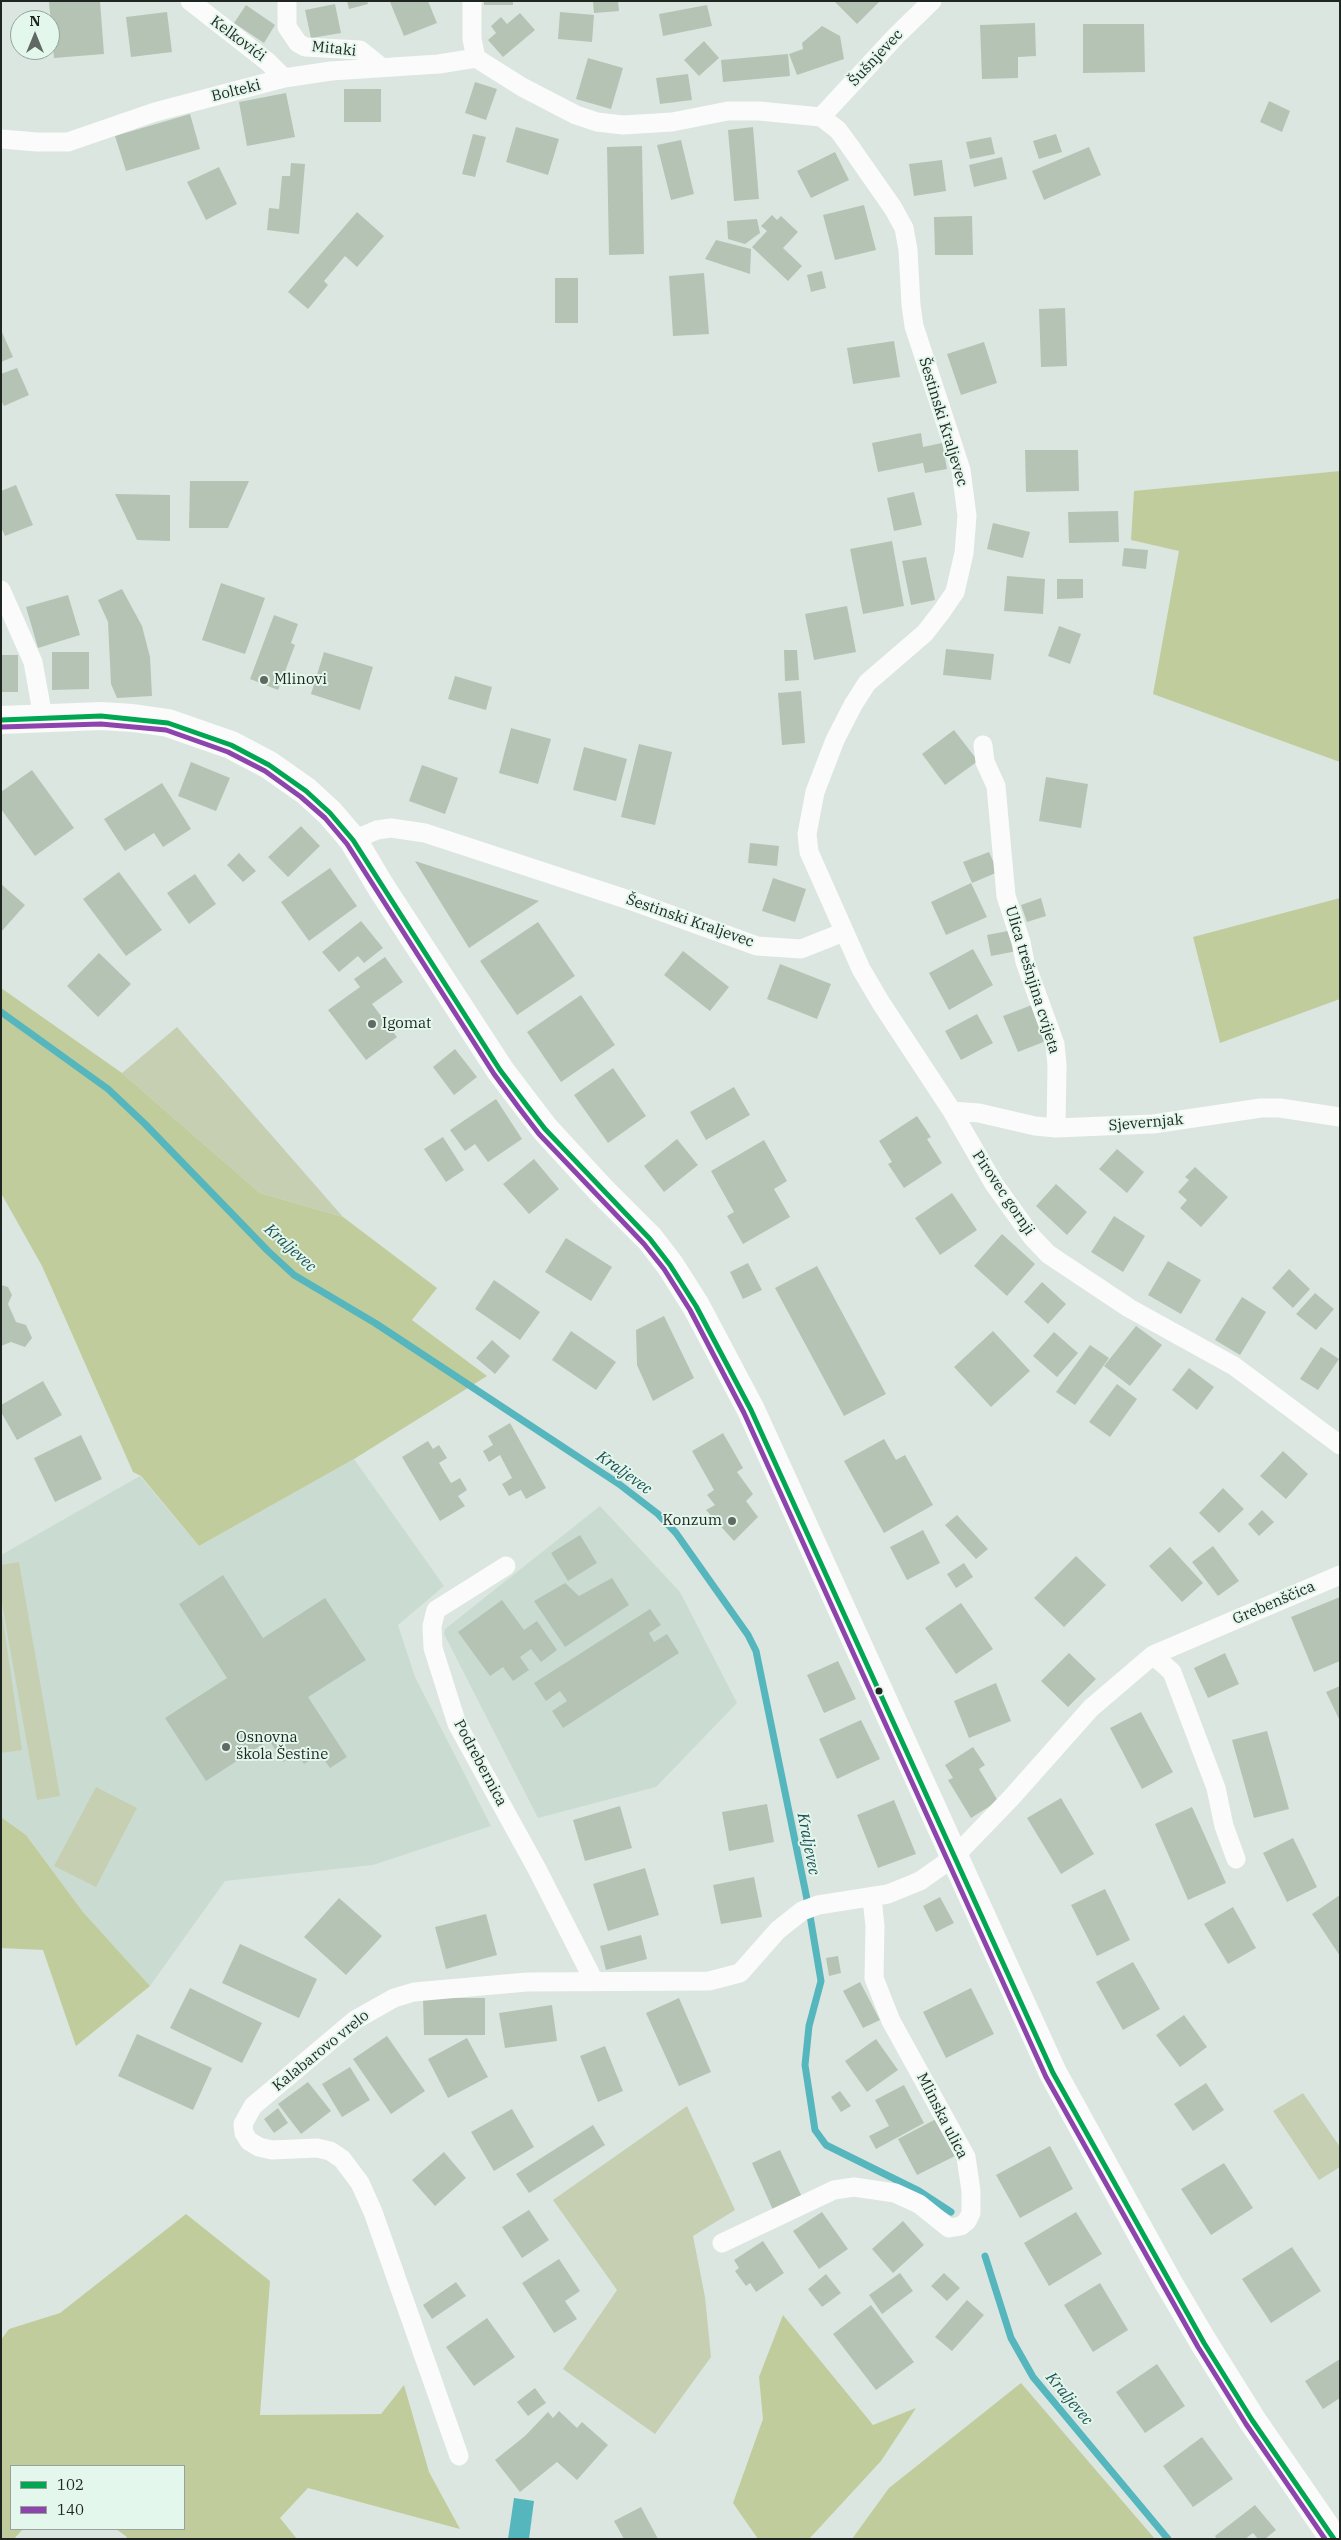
<!DOCTYPE html>
<html>
<head>
<meta charset="utf-8">
<style>
  body { margin:0 }
  #map { position:relative; width:1341px; height:2540px; overflow:hidden; background:#dbe6e0; font-family:"IBM Plex Serif",serif }
  canvas { display:block }
  .frame { position:absolute; inset:0; border:2px solid #1f2622; pointer-events:none }
  .legend { position:absolute; left:10px; top:2465px; width:175px; height:65px; box-sizing:border-box; background:#e4f7ec; border:1px solid #95a39b; margin:0; padding:6px 9px; list-style:none; font-size:15px; color:#1f2622 }
  .legend li { display:flex; align-items:center; gap:10px; height:25px }
  .legend b { width:25px; border:1px solid #95a39b }
  .north { position:absolute; left:10px; top:10px; width:50px; height:50px; box-sizing:border-box; background:#e4f7ec; border:1px solid #95a39b; border-radius:50%; rotate:0deg; font-size:14px; font-weight:700; line-height:20px; text-align:center; color:#1f2622 }
  .north::after { content:''; display:block; margin:auto; width:18px; height:22px; background:#616964; clip-path:polygon(50% 0,100% 100%,50% 72%,0 100%) }
</style>
</head>
<body>
<div id="map">
<canvas width="1341" height="2540"></canvas>
<div class="frame"></div>
<ul class="legend">
<li><b style="height:6px;background:#00a651"></b>102</li>
<li><b style="height:6px;background:#8e44ad"></b>140</li>
</ul>
<div class="north">N</div>
</div>
<script>
const ctx = document.querySelector('canvas').getContext('2d');
ctx.lineJoin = 'round';
function fill(path, color) { ctx.fillStyle = color; ctx.fill(path, 'evenodd'); }
const poly = rows => new Path2D(rows.map(r => 'M' + r).join(''));
function stroke(path, color, width, dash) { ctx.strokeStyle = color; ctx.lineWidth = width; ctx.lineCap = dash ? 'butt' : 'round'; ctx.setLineDash(dash || []); ctx.stroke(path); }
function write(font, color, halo, rows, align = 'center') {
  ctx.font = font + ' "IBM Plex Serif",serif'; ctx.lineWidth = 4; ctx.setLineDash([]); ctx.textBaseline = 'middle'; ctx.strokeStyle = halo; ctx.fillStyle = color; for (const [text, x, y, turn = 0] of rows) {
    ctx.save(); ctx.translate(x, y); ctx.rotate((+turn || 0) * Math.PI / 180); ctx.textAlign = isNaN(turn) ? turn : align; if (halo) ctx.strokeText(text, 0, 0); ctx.fillText(text, 0, 0); ctx.restore();
  }
}
fill(poly([
  [354,1459,444,1586,398,1625,415,1677,491,1826,373,1865,225,1881,150,1986,83,1912,26,1835,1,1817,1,1555,140,1476,199,1546],
  [600,1506,680,1592,737,1703,656,1787,538,1818,444,1634,445,1629]
]), '#cadcd2');
fill(poly([
  [177,1027,343,1217,260,1193,122,1073],
  [19,1562,60,1796,37,1800,1,1598,1,1565],
  [1,1607,22,1750,1,1753],
  [96,1787,137,1808,96,1887,54,1866],
  [1303,2093,1340,2147,1340,2167,1319,2180,1273,2111],
  [687,2106,735,2210,693,2236,705,2297,711,2357,655,2434,563,2369,617,2290,553,2200]
]), '#c6cfb2');
fill(poly([
  [1340,471,1340,762,1153,694,1179,551,1131,540,1134,491],
  [1340,898,1340,999,1220,1043,1193,937],
  [1,988,122,1073,260,1193,343,1217,437,1288,412,1320,487,1376,354,1459,199,1546,141,1476,133,1472,42,1266,1,1193],
  [1,1817,26,1835,83,1912,150,1986,76,2046,43,1950,1,1948],
  [186,2214,270,2281,260,2415,381,2414,404,2385,429,2472,460,2529,308,2488,280,2518,297,2539,125,2539,127,2537,116,2529,184,2529,184,2466,11,2466,11,2529,23,2529,14,2539,1,2539,1,2340,9,2329,60,2313],
  [783,2315,873,2425,916,2408,881,2461,809,2539,758,2539,733,2503,763,2419,759,2377],
  [1021,2383,1155,2539,852,2539,889,2488]
]), '#c1cc9c');
fill(poly([
  [514,2498,534,2501,529,2539,508,2539]
]), '#55b6bd');
stroke(poly([
  [1,1012,108,1089,145,1124,268,1251,294,1275,375,1323,619,1484,658,1514,676,1533,748,1635,756,1651,808,1904,821,1981,809,2026,805,2065,815,2130,826,2145,919,2191,951,2212],
  [985,2256,1011,2338,1033,2377,1168,2539]
]), '#55b6bd', 7);
fill(poly([
  [100,1,104,54,54,58,49,2],
  [347,1,367,1,368,4,349,9],
  [428,1,437,23,404,36,390,2],
  [484,1,513,1,513,5,484,5],
  [593,1,618,1,619,11,594,13],
  [834,1,880,1,857,24],
  [335,4,341,33,311,38,305,10],
  [246,5,275,25,264,43,234,23],
  [707,5,712,26,663,36,659,14],
  [167,12,172,52,131,57,126,17],
  [560,12,594,15,592,42,558,39],
  [520,13,535,30,503,57,488,40,496,33,491,26,501,17,507,24],
  [1035,23,1036,56,1018,57,1018,78,982,79,980,25],
  [1083,24,1144,24,1145,72,1083,73],
  [822,26,840,36,844,59,797,75,789,54,803,49,802,43],
  [704,41,719,58,699,76,684,60],
  [788,54,790,76,723,82,721,60],
  [588,58,623,68,611,109,576,99],
  [688,74,692,100,660,104,656,78],
  [475,82,497,89,486,120,465,113],
  [344,89,381,89,381,122,344,122],
  [286,93,295,137,247,146,239,102],
  [1269,101,1290,111,1282,132,1260,122],
  [190,114,200,149,126,171,115,136],
  [516,127,559,139,548,175,506,162],
  [753,127,759,199,734,201,728,130],
  [473,134,486,137,475,177,462,174],
  [1056,134,1062,152,1039,159,1033,141],
  [991,137,995,154,970,159,966,142],
  [681,140,694,194,671,200,657,145],
  [642,146,644,254,609,255,607,147],
  [1089,147,1101,175,1044,200,1032,171],
  [835,152,849,180,811,198,797,171],
  [1002,157,1007,179,974,187,969,165],
  [942,160,946,191,914,196,909,164],
  [291,163,305,164,299,234,267,230,269,208,279,209,282,176,290,176],
  [219,167,237,204,206,220,187,182],
  [864,205,876,250,835,260,823,215],
  [357,212,384,236,357,267,345,256,324,281,328,285,308,309,288,292],
  [772,215,777,220,781,216,798,232,783,248,802,266,788,281,752,247,767,231,761,226],
  [972,216,973,255,935,255,934,217],
  [757,219,760,233,745,244,728,239,727,221],
  [716,240,751,249,750,274,705,259],
  [822,271,826,288,811,292,807,275],
  [704,273,709,334,673,336,669,276],
  [555,278,578,278,578,323,555,323],
  [1065,308,1067,366,1041,367,1039,309],
  [1,330,13,357,1,362],
  [894,341,900,377,853,384,847,348],
  [984,342,997,383,961,395,947,354],
  [17,368,29,395,4,406,1,400,1,374],
  [921,433,923,447,942,443,947,469,925,473,923,463,878,472,872,443],
  [1025,450,1078,450,1079,491,1026,492],
  [190,481,249,481,228,528,189,528],
  [16,485,33,525,5,536,1,527,1,491],
  [914,492,922,525,894,531,887,498],
  [115,494,170,495,170,541,137,540],
  [1118,511,1119,542,1069,543,1068,512],
  [993,523,1030,532,1023,558,987,549],
  [892,541,904,606,863,614,850,549],
  [1124,548,1148,550,1146,569,1122,566],
  [926,557,935,600,911,605,902,561],
  [1007,576,1045,579,1043,614,1004,611],
  [1057,579,1083,579,1083,598,1057,599],
  [221,583,265,598,245,654,202,640],
  [122,589,142,626,150,657,152,696,117,698,111,684,108,622,98,600],
  [68,595,80,635,38,648,26,607],
  [847,606,856,652,814,660,805,614],
  [274,615,298,624,291,643,295,645,278,690,250,679],
  [1059,626,1081,634,1070,664,1048,656],
  [946,649,994,654,991,680,943,675],
  [784,650,797,650,799,680,785,681],
  [52,652,89,652,89,689,52,690],
  [324,652,373,667,360,710,311,694],
  [1,655,18,655,18,692,1,692],
  [455,676,492,687,486,710,448,699],
  [801,691,805,743,782,745,778,693],
  [511,728,551,739,538,784,499,773],
  [954,730,978,761,945,785,922,754],
  [639,744,672,752,655,825,621,817],
  [584,747,627,759,616,801,573,790],
  [191,762,230,778,216,811,178,796],
  [422,765,458,778,445,814,409,801],
  [32,770,74,828,35,856,1,809,1,792],
  [1046,777,1088,784,1081,828,1039,821],
  [162,783,191,829,163,847,154,833,125,851,104,819],
  [301,826,320,846,288,877,268,857],
  [750,843,779,846,777,866,748,863],
  [989,852,998,872,972,883,963,862],
  [239,853,256,871,243,882,227,865],
  [415,861,539,901,469,948],
  [330,868,357,906,309,941,281,902],
  [119,872,162,930,126,956,83,899],
  [195,874,216,904,189,924,167,893],
  [773,878,806,889,795,922,762,911],
  [971,883,987,917,946,935,931,902],
  [1,884,25,905,1,932],
  [1041,898,1046,916,1027,922,1021,905],
  [361,921,383,948,364,963,358,956,339,972,322,952],
  [538,922,575,976,517,1015,480,961],
  [1013,930,1017,951,991,956,987,935],
  [973,949,993,985,949,1010,929,973],
  [683,951,729,987,710,1011,664,975],
  [99,953,131,984,98,1017,67,986],
  [385,957,403,982,372,1004,397,1037,366,1060,328,1010,360,987,354,979],
  [780,964,831,984,817,1019,767,999],
  [581,995,615,1045,561,1082,527,1032],
  [1032,1005,1046,1041,1018,1052,1003,1016],
  [977,1014,993,1043,961,1060,945,1031],
  [455,1049,477,1077,454,1095,433,1067],
  [613,1068,646,1116,608,1143,574,1095],
  [734,1087,750,1115,706,1140,690,1112],
  [496,1099,522,1139,488,1162,475,1144,465,1151,450,1130],
  [917,1116,931,1137,927,1139,942,1163,904,1188,888,1164,892,1162,879,1141],
  [443,1137,464,1170,446,1182,424,1149],
  [677,1139,698,1165,664,1192,644,1166],
  [764,1140,787,1181,774,1189,790,1217,743,1244,727,1216,734,1212,711,1171],
  [1117,1149,1144,1172,1127,1193,1099,1169],
  [534,1159,559,1189,529,1214,503,1184],
  [1195,1167,1228,1197,1201,1227,1180,1208,1187,1200,1178,1192,1189,1180,1185,1177],
  [1056,1184,1087,1212,1067,1235,1036,1206],
  [952,1193,977,1230,940,1255,915,1218],
  [1114,1216,1145,1236,1123,1272,1091,1252],
  [1002,1234,1035,1264,1007,1296,974,1266],
  [566,1238,612,1267,591,1301,545,1272],
  [1168,1261,1201,1280,1181,1314,1148,1295],
  [748,1263,762,1290,743,1299,730,1272],
  [817,1266,886,1394,844,1416,775,1288],
  [1289,1269,1310,1289,1293,1308,1272,1288],
  [494,1280,540,1312,520,1340,475,1309],
  [1042,1282,1066,1304,1048,1324,1024,1302],
  [1,1285,8,1287,12,1295,8,1304,16,1322,26,1325,32,1338,25,1347,11,1342,1,1346],
  [1315,1293,1334,1309,1316,1330,1296,1314],
  [1242,1297,1266,1312,1240,1355,1215,1340],
  [664,1316,694,1378,653,1401,637,1365,636,1330],
  [1136,1326,1162,1345,1130,1386,1104,1366],
  [571,1331,616,1362,596,1390,552,1360],
  [993,1331,1030,1371,991,1407,954,1367],
  [1054,1332,1078,1353,1057,1377,1033,1356],
  [492,1340,510,1356,495,1374,476,1358],
  [1090,1345,1109,1358,1075,1405,1056,1392],
  [1321,1347,1339,1359,1318,1390,1300,1379],
  [1189,1368,1214,1387,1197,1410,1172,1390],
  [43,1381,62,1415,17,1440,1,1412,1,1405],
  [1117,1384,1137,1399,1110,1437,1089,1422],
  [510,1423,546,1488,526,1499,521,1490,509,1496,502,1484,512,1478,500,1455,489,1462,483,1451,493,1445,488,1436],
  [723,1433,743,1468,737,1472,753,1494,746,1501,758,1517,734,1541,706,1510,715,1505,707,1495,714,1490,692,1451],
  [81,1435,102,1479,55,1502,34,1458],
  [884,1439,896,1460,905,1455,933,1505,884,1533,844,1461],
  [428,1441,433,1449,439,1445,447,1458,439,1463,451,1483,460,1478,467,1490,458,1496,465,1506,440,1521,402,1457],
  [1283,1451,1308,1474,1286,1499,1260,1476],
  [1223,1488,1244,1509,1219,1533,1199,1513],
  [1262,1510,1274,1522,1259,1536,1248,1524],
  [957,1515,988,1549,976,1559,945,1525],
  [923,1530,940,1563,907,1580,890,1547],
  [580,1535,597,1563,568,1581,551,1553],
  [1213,1546,1239,1581,1218,1596,1192,1562],
  [1170,1547,1203,1583,1182,1602,1149,1566],
  [1076,1556,1106,1585,1064,1627,1034,1598],
  [964,1563,973,1577,956,1588,947,1574],
  [223,1575,263,1638,325,1598,366,1660,308,1697,347,1757,330,1768,320,1754,304,1764,297,1753,283,1762,269,1740,206,1781,165,1718,227,1678,179,1604],
  [612,1578,629,1605,565,1647,534,1601,565,1583,579,1596],
  [1340,1597,1340,1661,1314,1672,1291,1617],
  [502,1600,524,1630,537,1621,557,1650,541,1662,531,1649,520,1657,529,1670,513,1681,503,1667,490,1676,458,1632],
  [961,1603,993,1649,956,1674,925,1628],
  [650,1609,661,1625,649,1633,654,1642,667,1634,679,1653,563,1728,552,1711,567,1701,560,1691,546,1701,534,1683],
  [1069,1653,1096,1679,1068,1707,1041,1681],
  [1225,1653,1239,1684,1208,1698,1194,1668],
  [838,1661,856,1699,824,1713,807,1675],
  [996,1683,1011,1721,969,1738,954,1701],
  [1340,1686,1340,1721,1326,1692],
  [1141,1712,1173,1772,1142,1789,1110,1728],
  [861,1720,880,1759,837,1779,819,1739],
  [1267,1731,1289,1809,1254,1818,1232,1740],
  [973,1747,985,1765,979,1769,998,1801,971,1818,948,1780,953,1778,945,1765],
  [1061,1798,1094,1854,1061,1874,1027,1818],
  [894,1800,916,1854,878,1868,857,1815],
  [767,1804,774,1842,729,1851,722,1812],
  [620,1806,632,1848,585,1861,573,1820],
  [1192,1807,1226,1883,1188,1900,1155,1824],
  [1293,1838,1317,1887,1287,1902,1263,1853],
  [645,1868,659,1915,608,1931,593,1884],
  [754,1877,762,1917,721,1924,713,1885],
  [1105,1889,1130,1940,1097,1956,1071,1905],
  [1340,1895,1340,1956,1312,1914],
  [940,1897,954,1923,936,1932,923,1906],
  [339,1898,382,1936,346,1975,304,1937],
  [1233,1907,1256,1948,1228,1964,1204,1924],
  [486,1914,497,1955,446,1969,435,1927],
  [641,1935,647,1959,606,1970,600,1946],
  [240,1944,317,1979,299,2018,222,1983],
  [838,1956,841,1973,829,1976,826,1958],
  [1133,1962,1160,2009,1123,2030,1096,1982],
  [860,1982,880,2020,863,2028,843,1991],
  [190,1988,262,2023,242,2063,170,2028],
  [971,1988,994,2034,946,2058,923,2012],
  [423,1998,485,1998,485,2035,424,2035],
  [679,1998,711,2072,679,2086,646,2013],
  [552,2005,557,2041,505,2048,499,2013],
  [1184,2015,1207,2047,1180,2067,1156,2035],
  [137,2034,212,2068,193,2110,118,2076],
  [387,2036,425,2091,391,2114,353,2059],
  [467,2038,488,2077,448,2098,428,2059],
  [876,2039,898,2070,867,2092,845,2061],
  [605,2046,623,2091,598,2102,580,2056],
  [350,2067,370,2100,342,2117,322,2084],
  [308,2082,331,2111,301,2134,278,2104],
  [1206,2083,1224,2110,1193,2131,1174,2104],
  [904,2085,924,2123,876,2149,869,2136,889,2126,875,2100],
  [840,2091,851,2106,841,2112,831,2097],
  [278,2108,288,2123,274,2133,264,2119],
  [512,2109,534,2147,494,2171,471,2132],
  [936,2119,955,2156,917,2175,898,2139],
  [593,2125,605,2145,529,2193,516,2174],
  [1050,2146,1073,2189,1020,2218,996,2175],
  [780,2150,802,2197,773,2210,752,2163],
  [444,2152,466,2178,435,2206,412,2180],
  [1224,2163,1253,2208,1211,2235,1181,2189],
  [529,2210,549,2240,522,2258,502,2227],
  [822,2212,848,2249,819,2269,793,2231],
  [1076,2212,1102,2254,1049,2286,1024,2243],
  [903,2221,924,2245,893,2273,872,2249],
  [763,2241,784,2273,756,2292,750,2283,746,2286,735,2271,739,2268,734,2260],
  [1292,2247,1321,2291,1271,2323,1242,2279],
  [559,2259,580,2291,565,2301,577,2319,554,2333,522,2283],
  [900,2273,913,2291,882,2314,869,2295],
  [944,2273,960,2288,947,2301,931,2286],
  [826,2274,841,2293,822,2307,808,2289],
  [456,2282,466,2296,432,2319,423,2305],
  [1100,2283,1128,2330,1093,2352,1064,2305],
  [967,2300,984,2315,952,2351,935,2337],
  [871,2305,914,2362,876,2390,833,2334],
  [487,2318,515,2357,474,2386,446,2347],
  [1340,2359,1340,2398,1323,2409,1305,2381],
  [1157,2364,1185,2406,1145,2433,1116,2392],
  [535,2388,546,2403,528,2416,517,2402],
  [559,2411,577,2428,582,2422,608,2445,577,2480,557,2462,520,2492,495,2460,525,2436,548,2412,553,2418],
  [1202,2437,1233,2479,1193,2507,1163,2466],
  [1255,2505,1276,2530,1265,2539,1258,2539,1253,2533,1245,2539,1217,2539,1215,2536],
  [641,2507,658,2539,624,2539,614,2521]
]), '#b5c3b4');
stroke(poly([
  [190,1,268,62,284,78],
  [287,1,287,27,298,43,305,47,360,50,381,67],
  [472,1,472,39,476,58,522,87,576,115,597,122,623,125,672,122,728,111,759,111,821,117,838,130,849,145,893,208,904,228,908,250,911,305,914,326,961,470,967,516,964,553,955,592,942,611,925,633,867,683,853,705,835,740,815,792,807,834,809,852,861,969,881,1003,952,1111,994,1184,1032,1237,1048,1254,1129,1308,1234,1366,1340,1445],
  [821,117,896,36,932,1],
  [1,139,37,142,68,142,155,112,284,78,331,71,439,64,476,58],
  [1,590,33,662,43,717],
  [983,745,985,762,996,786,1006,896,1021,942,1025,962,1055,1044,1057,1065,1056,1128],
  [353,840,377,830,391,828,425,833,635,902,757,946,801,949,844,932],
  [952,1111,979,1113,1035,1126,1056,1128,1153,1124,1261,1108,1280,1108,1340,1117],
  [506,1566,436,1610,432,1626,433,1648,457,1724,537,1869,594,1981],
  [1153,1655,1172,1672,1216,1788,1224,1826,1236,1859],
  [722,2243,834,2190,854,2187,895,2193,919,2204,949,2228,961,2226,967,2221,971,2213,971,2191,966,2157,891,2021,874,1978,875,1926,872,1898],
  [459,2456,373,2212,360,2183,342,2159,330,2151,317,2148,272,2150,259,2147,249,2141,244,2133,243,2124,253,2106,355,2020,394,1998,414,1992,527,1982,709,1981,740,1973,778,1930,802,1911,818,1905,888,1894,920,1881,954,1857,1011,1798,1091,1708,1153,1655,1340,1575]
]), '#fafbfa', 19);
stroke(poly([
  [1,720,101,716,133,718,168,723,231,745,269,765,306,791,330,813,353,840,381,887,500,1070,525,1103,545,1129,601,1190,650,1239,670,1265,696,1306,751,1410,1053,2073,1168,2282,1204,2343,1252,2420,1334,2539]
]), '#fafbfa', 28);
stroke(poly([
  [1,720,101,716,168,723,231,745,269,765,306,791,330,813,353,840,500,1070,525,1103,545,1129,650,1239,670,1265,696,1306,751,1410,1053,2073,1204,2343,1252,2420,1334,2539]
]), '#00a651', 5);
stroke(poly([
  [1,727,101,724,166,730,228,752,265,771,301,797,325,818,347,844,494,1074,519,1108,539,1134,644,1244,664,1269,690,1310,744,1413,1046,2077,1198,2347,1246,2424,1325,2539]
]), '#8e44ad', 5);
for (const [x, y, r, color] of [
  [264,680,5,"#616964"],
  [372,1024,5,"#616964"],
  [732,1521,5,"#616964"],
  [879,1691,4.5,"#1f2622"],
  [226,1747,5,"#616964"]
]) { const dot = new Path2D(); dot.arc(x, y, r, 0, 2 * Math.PI); ctx.fillStyle = color; ctx.fill(dot); stroke(dot, '#e4f7ec', 2); }
write('15px', '#1f2622', '#e4f7ec', [
  ["Kelkovići",238,39,37],
  ["Mitaki",334,49,6],
  ["Šušnjevec",876,58,-47],
  ["Bolteki",236,91,-14],
  ["Šestinski Kraljevec",943,422,73],
  ["Šestinski Kraljevec",690,921,19],
  ["Ulica trešnjina cvijeta",1032,980,73],
  ["Sjevernjak",1146,1123,-5],
  ["Pirovec gornji",1003,1193,56],
  ["Grebenščica",1274,1603,-23],
  ["Podrebernica",480,1763,62],
  ["Kalabarovo vrelo",321,2051,-39],
  ["Mlinska ulica",942,2116,63]
]);
write('15px', '#1f2622', '#e4f7ec', [
  ["Mlinovi",274,680],
  ["Igomat",382,1024],
  ["Konzum",722,1521,"right"],
  ["Osnovna",236,1738],
  ["škola Šestine",236,1755]
], 'left');
write('italic 16px', '#1f5257', '#e4f7ec', [
  ["Kraljevec",290,1248,42],
  ["Kraljevec",624,1473,35],
  ["Kraljevec",808,1844,79],
  ["Kraljevec",1069,2399,50]
]);
</script>
</body>
</html>
